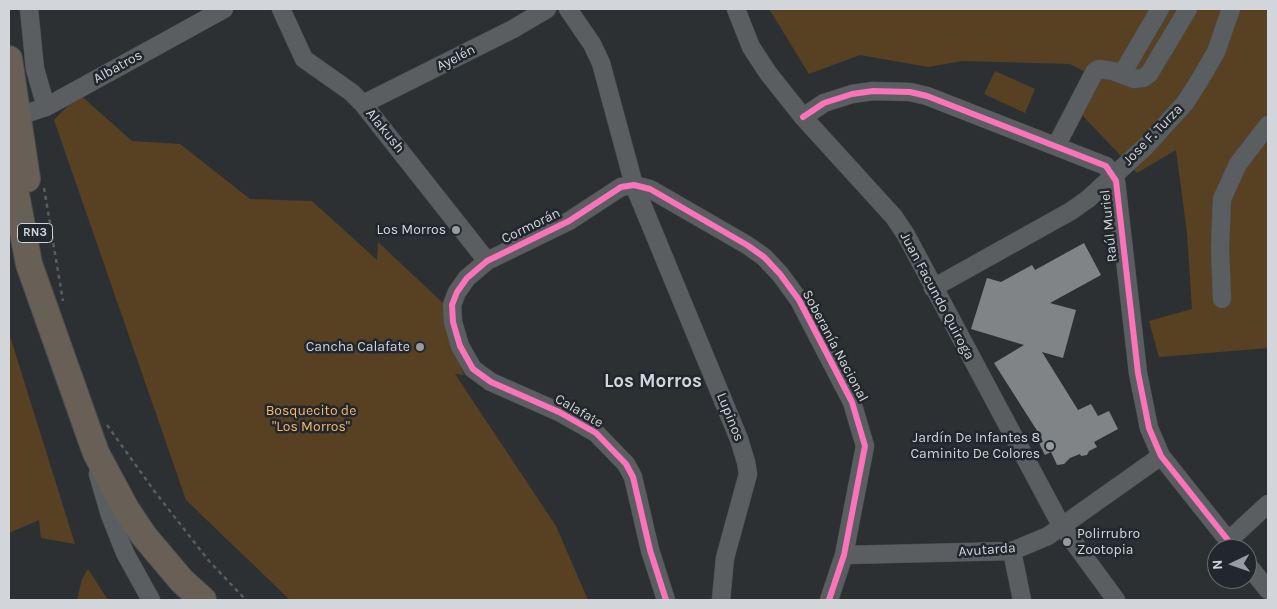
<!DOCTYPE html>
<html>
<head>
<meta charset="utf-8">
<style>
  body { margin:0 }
  #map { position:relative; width:1277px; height:609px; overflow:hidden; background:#2d3033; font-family:Karla,sans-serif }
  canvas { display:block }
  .frame { position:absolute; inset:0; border:10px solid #d2d6da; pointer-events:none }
  .north { position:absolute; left:1207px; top:539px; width:50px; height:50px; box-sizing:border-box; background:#21272c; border:1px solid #686d72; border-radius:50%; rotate:267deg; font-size:14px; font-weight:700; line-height:20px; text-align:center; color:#d2d6da }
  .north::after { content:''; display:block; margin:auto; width:18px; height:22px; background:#989ca0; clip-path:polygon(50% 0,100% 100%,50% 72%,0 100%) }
</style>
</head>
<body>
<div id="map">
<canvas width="1277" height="609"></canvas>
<div class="frame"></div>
<div class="north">N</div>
</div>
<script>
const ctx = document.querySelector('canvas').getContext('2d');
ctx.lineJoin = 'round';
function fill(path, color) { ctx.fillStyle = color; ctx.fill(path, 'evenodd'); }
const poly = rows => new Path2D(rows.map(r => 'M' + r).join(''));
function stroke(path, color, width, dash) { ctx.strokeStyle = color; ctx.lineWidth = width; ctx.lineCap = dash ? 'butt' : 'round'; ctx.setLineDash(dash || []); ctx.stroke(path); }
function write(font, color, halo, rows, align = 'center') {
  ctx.font = font + ' Karla,sans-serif'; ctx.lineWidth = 5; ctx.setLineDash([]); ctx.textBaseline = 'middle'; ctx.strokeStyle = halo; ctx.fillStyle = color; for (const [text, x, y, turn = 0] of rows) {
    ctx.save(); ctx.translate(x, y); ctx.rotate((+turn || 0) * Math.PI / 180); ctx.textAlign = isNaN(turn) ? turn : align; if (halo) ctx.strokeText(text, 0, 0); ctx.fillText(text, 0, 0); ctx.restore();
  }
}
fill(poly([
  [769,9,1268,9,1268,348,1159,357,1149,321,1192,309,1187,233,1176,150,1137,173,1081,114,1096,78,1070,64,963,61,928,67,860,55,809,74],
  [995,71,1035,89,1025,113,984,94],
  [79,94,132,141,180,144,250,199,312,201,377,260,378,242,444,304,446,329,464,375,455,374,556,526,588,600,290,600,186,500,54,120],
  [9,333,75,544,41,538,39,520,9,533],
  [88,569,108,600,77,600,82,579]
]), '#584023');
fill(poly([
  [1084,243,1101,275,1050,303,1076,310,1063,358,1042,352,1078,410,1091,404,1098,416,1109,411,1118,429,1094,442,1097,447,1089,451,1087,455,1081,456,1080,454,1070,458,1064,464,1057,465,1051,452,1045,455,1039,443,1043,442,1036,429,994,363,1024,345,971,329,987,278,1001,282,1032,265,1035,270]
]), '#818487');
const minor = poly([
  [29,9,35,69,46,107],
  [281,9,304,59,351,92,363,104,487,261],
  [568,9,592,44,601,63,634,185,739,439,746,462,748,474,725,558,721,600],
  [736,9,751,47,768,73,803,117,894,217,906,235,1061,525,1116,600],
  [1122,74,1160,9],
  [363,104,513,29,547,9],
  [803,117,824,103,852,94,873,91,910,92,927,96,1106,166,1116,181,1138,373,1149,428,1161,456,1235,549],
  [9,119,46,107,224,9],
  [1056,146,1095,71,1099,69,1113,71,1134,79,1143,78,1149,74,1188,9],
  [933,288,1071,211,1088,199,1145,147,1185,103,1198,83,1216,52,1231,9],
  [1222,299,1220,248,1222,199,1238,164,1268,125],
  [98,474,110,515,125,553,151,600],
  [1228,541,1268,504],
  [1012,551,1022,600],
  [844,555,1012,551,1048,536,1161,456],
  [1247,564,1268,590],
  [666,600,650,550,633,477,626,464,596,433,559,412,491,382,473,369,460,346,453,322,452,305,457,292,467,278,487,261,569,221,621,187,634,185,650,189,747,245,764,257,780,274,799,300,852,402,865,446,844,555,829,600]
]);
const highway = poly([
  [9,59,27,179],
  [9,157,29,264,96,453,126,509,144,536,182,581,203,600]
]);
stroke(minor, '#4b4e50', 19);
stroke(highway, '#4b4e50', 28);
stroke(poly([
  [44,188,63,301],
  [107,425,155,492,209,561,246,600]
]), '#5a5d5f', 2.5, [4, 4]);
stroke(minor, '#5b5e60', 18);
stroke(highway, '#686056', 26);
stroke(poly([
  [803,117,824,103,852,94,873,91,910,92,927,96,1106,166,1116,181,1138,373,1149,428,1161,456,1235,549],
  [666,600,650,550,633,477,626,464,596,433,559,412,491,382,473,369,460,346,453,322,452,305,457,292,467,278,487,261,569,221,621,187,634,185,650,189,747,245,764,257,780,274,799,300,852,402,865,446,844,555,829,600]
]), '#fb73b8', 6);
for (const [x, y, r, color] of [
  [456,230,5,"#989ca0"],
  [420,347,5,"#989ca0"],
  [1050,446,5,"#989ca0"],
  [1067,542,5,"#989ca0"]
]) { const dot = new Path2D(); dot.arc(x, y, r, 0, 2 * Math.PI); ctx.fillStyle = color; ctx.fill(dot); stroke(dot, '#21272c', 2); }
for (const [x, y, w] of [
  [35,233,35]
]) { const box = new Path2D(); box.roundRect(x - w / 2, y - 9.5, w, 19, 4); ctx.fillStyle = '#21272c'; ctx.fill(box); stroke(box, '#d2d6da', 1); }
write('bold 12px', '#d2d6da', null, [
  ["RN3",35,233]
]);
write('14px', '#d2d6da', '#21272c', [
  ["Ayelén",456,58,-27],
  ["Albatros",118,67,-29],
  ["Alakush",385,131,51],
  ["Jose F. Turza",1153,135,-46],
  ["Cormorán",531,226,-26],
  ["Raúl Muriel",1109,226,-96],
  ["Juan Facundo Quiroga",937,296,62],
  ["Soberanía Nacional",835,346,62],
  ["Calafate",579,411,30],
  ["Lupinos",730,417,68],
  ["Avutarda",987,550,-4]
]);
write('14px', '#d2d6da', '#21272c', [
  ["Los Morros",446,230],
  ["Cancha Calafate",410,347],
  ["Jardín De Infantes 8",1040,438],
  ["Caminito De Colores",1040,454],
  ["Polirrubro",1077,534,"left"],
  ["Zootopia",1077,550,"left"]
], 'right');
write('14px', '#fbb667', '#21272c', [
  ["Bosquecito de",311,411],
  ["\"Los Morros\"",311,427]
]);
write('bold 19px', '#d2d6da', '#21272c', [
  ["Los Morros",653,382]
]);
</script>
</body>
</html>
